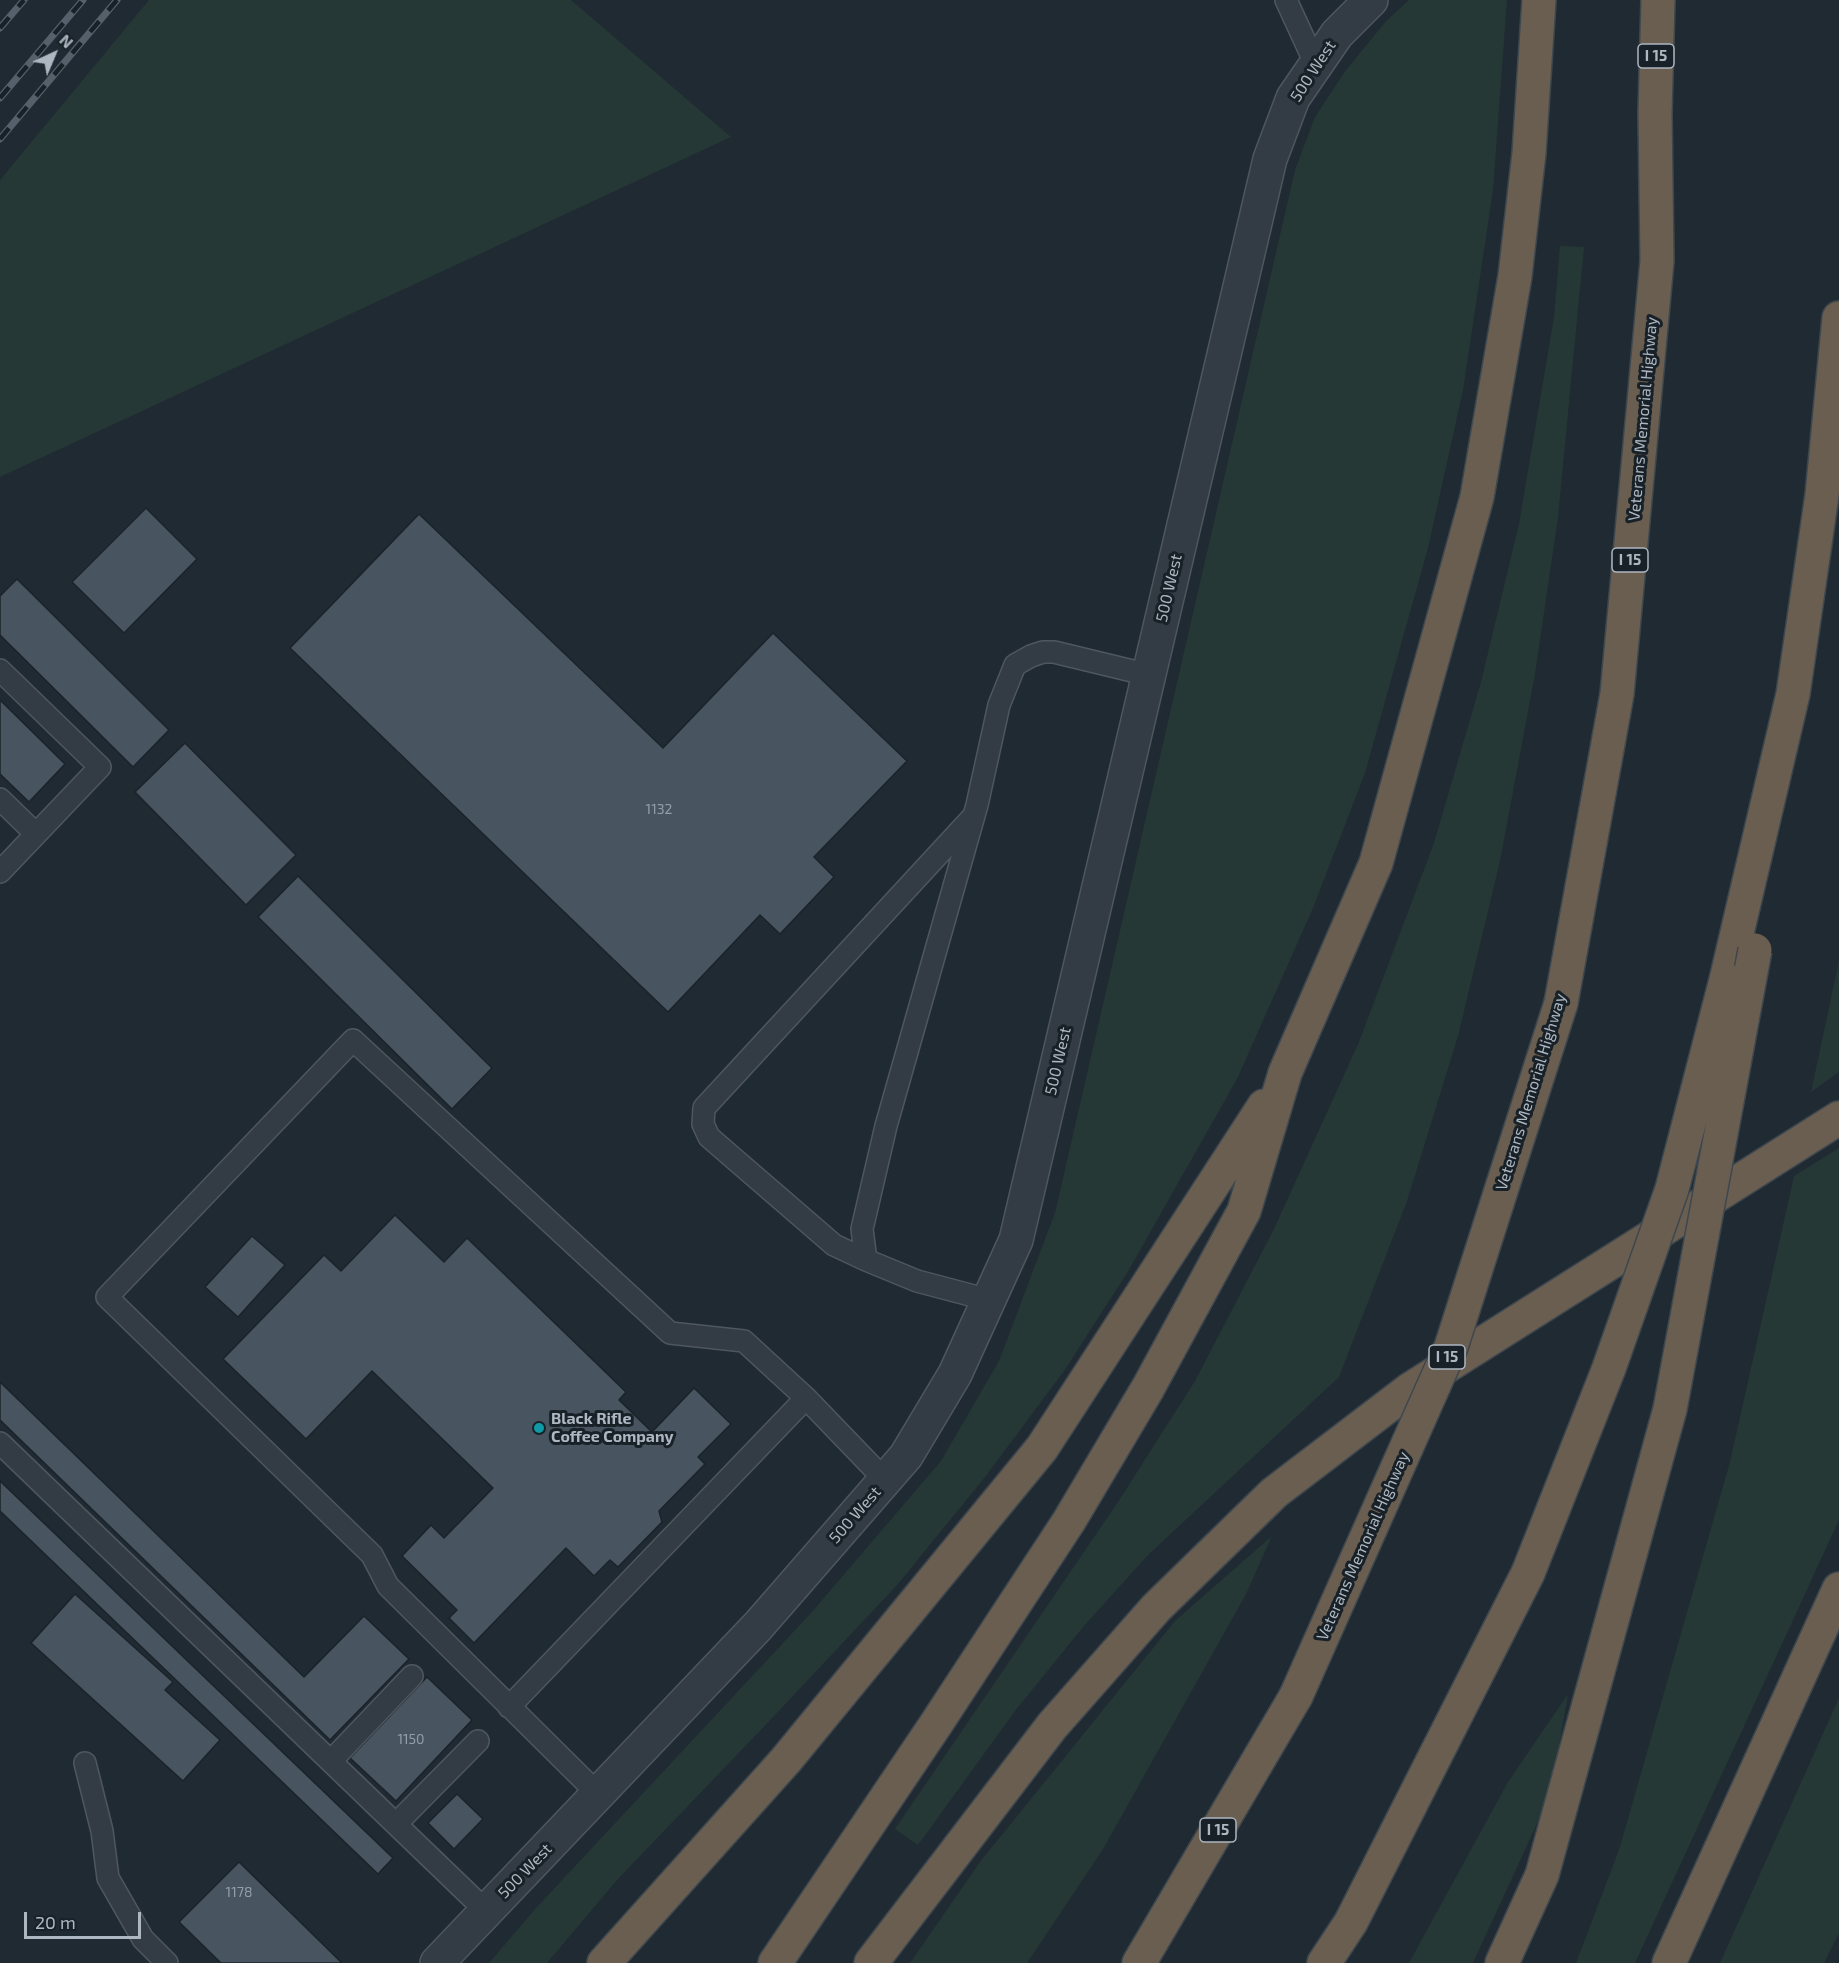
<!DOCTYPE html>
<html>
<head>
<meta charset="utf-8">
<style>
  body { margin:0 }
  #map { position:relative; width:1839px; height:1963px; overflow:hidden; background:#202a33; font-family:"Exo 2",sans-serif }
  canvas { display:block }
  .north { position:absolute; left:24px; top:24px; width:60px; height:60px; -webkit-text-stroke:4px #192128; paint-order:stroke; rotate:44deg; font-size:16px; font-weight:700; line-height:24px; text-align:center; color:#adb7c1 }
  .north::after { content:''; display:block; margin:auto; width:21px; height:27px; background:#adb7c1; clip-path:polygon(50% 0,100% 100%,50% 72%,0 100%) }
  .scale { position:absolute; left:24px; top:1912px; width:117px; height:27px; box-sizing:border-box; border:3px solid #adb7c1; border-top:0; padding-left:8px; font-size:18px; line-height:21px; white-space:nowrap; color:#adb7c1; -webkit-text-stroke:4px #192128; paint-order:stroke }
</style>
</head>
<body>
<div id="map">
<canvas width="1839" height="1963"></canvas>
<div class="north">N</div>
<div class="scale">20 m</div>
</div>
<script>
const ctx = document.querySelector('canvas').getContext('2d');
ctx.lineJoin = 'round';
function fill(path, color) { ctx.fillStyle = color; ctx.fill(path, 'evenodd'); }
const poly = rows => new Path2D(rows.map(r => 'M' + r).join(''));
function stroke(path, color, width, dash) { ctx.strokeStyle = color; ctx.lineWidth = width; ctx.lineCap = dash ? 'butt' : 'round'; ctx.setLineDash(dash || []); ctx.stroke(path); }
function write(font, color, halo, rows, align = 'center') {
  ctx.font = font + ' "Exo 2",sans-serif'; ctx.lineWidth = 6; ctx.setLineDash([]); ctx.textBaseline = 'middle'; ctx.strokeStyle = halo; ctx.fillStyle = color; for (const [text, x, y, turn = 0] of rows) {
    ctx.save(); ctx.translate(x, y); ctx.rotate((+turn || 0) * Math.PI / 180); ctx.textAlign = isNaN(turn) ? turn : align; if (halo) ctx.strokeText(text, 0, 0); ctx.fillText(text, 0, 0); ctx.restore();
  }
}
fill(poly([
  [149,0,571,0,731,137,0,477,0,180],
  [1409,0,1507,0,1493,190,1463,390,1428,548,1365,773,1313,908,1237,1079,1127,1273,1064,1371,985,1477,898,1584,775,1715,617,1880,547,1963,489,1963,537,1907,811,1613,941,1461,999,1361,1055,1213,1295,170,1315,117,1346,70,1387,20],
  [1560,246,1584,247,1558,517,1535,674,1500,861,1458,1036,1407,1201,1339,1377,1148,1555,1083,1627,1015,1711,918,1845,895,1829,1118,1502,1195,1381,1274,1229,1359,1042,1434,843,1481,682,1519,524,1554,317],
  [1839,961,1839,1072,1811,1092],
  [1839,1148,1839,1520,1635,1963,1576,1963,1619,1850,1730,1462,1794,1176],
  [1272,1536,1246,1594,1103,1849,1027,1963,910,1963,980,1862,1175,1621],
  [1568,1694,1551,1793,1473,1963,1409,1963,1508,1782],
  [1839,1698,1839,1933,1824,1963,1720,1963]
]), '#253836');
const building = poly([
  [146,508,197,559,124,633,72,582,146,508],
  [419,514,663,748,773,633,907,761,814,857,834,877,780,934,760,915,668,1012,290,648,419,514],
  [17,579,169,730,133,767,0,635,0,596,17,579],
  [0,700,65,764,29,802,0,774,0,700],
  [185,743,296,855,246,905,135,792,185,743],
  [298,876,492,1068,452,1109,258,917,298,876],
  [395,1215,444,1262,467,1238,626,1392,619,1400,652,1432,694,1388,731,1424,698,1457,705,1464,659,1511,662,1522,618,1567,610,1560,594,1576,566,1548,474,1643,449,1618,457,1610,402,1556,431,1525,444,1538,493,1488,372,1371,306,1439,223,1359,324,1255,341,1271,395,1215],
  [252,1236,285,1265,238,1317,205,1287,252,1236],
  [0,1382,304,1677,364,1616,409,1659,330,1740,0,1420,0,1382],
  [0,1481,393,1858,378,1874,0,1511,0,1481],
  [75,1594,173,1682,165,1690,220,1740,183,1781,31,1643,75,1594],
  [427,1677,472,1720,396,1801,350,1758,427,1677],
  [457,1794,483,1819,454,1849,428,1823,457,1794],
  [239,1862,342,1963,221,1963,179,1922,239,1862]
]);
fill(building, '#48545f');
stroke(building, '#1b232a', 1.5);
const service = poly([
  [1286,0,1316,65],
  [0,670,100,767,0,872],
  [0,799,36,834],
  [866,1260,834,1245,709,1137,703,1124,704,1108,971,819],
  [989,1300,917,1281,866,1260,862,1229,886,1126,977,805,999,705,1015,665,1031,656,1043,652,1054,652,1149,675],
  [0,1443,486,1911],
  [509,1707,806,1398],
  [331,1761,412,1676],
  [85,1763,102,1831,108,1878,143,1939,167,1963],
  [598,1794,388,1586,372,1555,107,1297,353,1040,670,1333,744,1341,806,1398,885,1480],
  [396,1824,478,1741]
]);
const minor = poly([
  [437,1963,758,1626,906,1456,955,1374,1016,1240,1270,159,1293,98,1337,34,1371,0]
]);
const motorway = poly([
  [1726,980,1793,694,1822,495,1839,318],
  [1561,1003,1617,694,1657,261,1655,113,1658,0],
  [604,1963,786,1760,1042,1448,1264,1106],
  [775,1963,936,1724,1069,1521,1148,1388,1244,1211,1285,1073,1376,863,1477,497,1515,276,1529,153,1539,0],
  [871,1963,1052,1726,1156,1608,1274,1493,1409,1390,1839,1118],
  [1139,1963,1296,1696],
  [1324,1963,1351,1922,1528,1573],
  [1502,1963,1542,1875,1670,1409],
  [1669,1963,1839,1589]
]);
stroke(service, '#4e575f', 24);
stroke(minor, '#4e575f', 36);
stroke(motorway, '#3e474e', 36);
stroke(service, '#333c44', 21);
stroke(minor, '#333c44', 33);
stroke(motorway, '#6a5e51', 33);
const rail = poly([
  [0,28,24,0],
  [0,98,83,0],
  [0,139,117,0]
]);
stroke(rail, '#55606b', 7);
stroke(rail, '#192128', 4.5, [14]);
const motorwayBridge = poly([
  [1670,1409,1755,950],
  [1528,1573,1609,1368,1672,1189,1726,980],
  [1296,1696,1451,1347,1561,1003]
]);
stroke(motorwayBridge, '#3e474e', 36, []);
stroke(motorwayBridge, '#6a5e51', 33);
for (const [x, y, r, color] of [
  [539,1428,6,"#0f9aa8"]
]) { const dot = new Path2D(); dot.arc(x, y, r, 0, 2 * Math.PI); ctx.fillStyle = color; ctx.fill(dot); stroke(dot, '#192128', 2); }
write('14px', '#949ea8', null, [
  ["1132",659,809],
  ["1150",411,1739],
  ["1178",239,1892]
]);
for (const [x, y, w] of [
  [1656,56,36],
  [1630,560,36],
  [1447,1357,36],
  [1218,1830,36]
]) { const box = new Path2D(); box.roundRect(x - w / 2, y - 12, w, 24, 4.5); ctx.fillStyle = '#192128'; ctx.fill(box); stroke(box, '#adb7c1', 1.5); }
write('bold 15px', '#adb7c1', null, [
  ["I 15",1656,56],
  ["I 15",1630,560],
  ["I 15",1447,1357],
  ["I 15",1218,1830]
]);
write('16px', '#adb7c1', '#192128', [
  ["500 West",1313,71,-57],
  ["Veterans Memorial Highway",1643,419,-85],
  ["500 West",1169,588,-77],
  ["500 West",1058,1061,-77],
  ["Veterans Memorial Highway",1531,1092,-73],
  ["500 West",855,1515,-49],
  ["Veterans Memorial Highway",1363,1546,-66],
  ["500 West",525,1871,-46]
]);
write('bold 16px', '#adb7c1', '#192128', [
  ["Black Rifle",551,1419],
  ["Coffee Company",551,1437]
], 'left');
</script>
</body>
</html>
